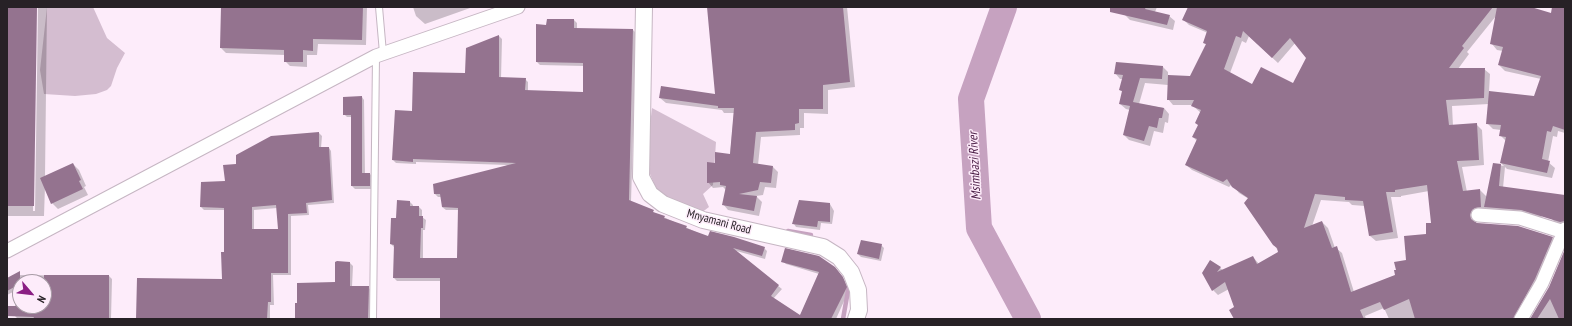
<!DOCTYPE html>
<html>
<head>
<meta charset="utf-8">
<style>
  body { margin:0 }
  #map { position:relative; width:1572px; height:326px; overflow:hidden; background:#fdecfa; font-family:"PT Sans Narrow",sans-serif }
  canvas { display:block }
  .frame { position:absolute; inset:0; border:8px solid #272126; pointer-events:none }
  .north { position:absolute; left:12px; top:274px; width:40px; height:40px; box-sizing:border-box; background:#fdecfa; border:1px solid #a79ba5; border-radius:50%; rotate:118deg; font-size:11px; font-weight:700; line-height:16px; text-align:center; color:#272126 }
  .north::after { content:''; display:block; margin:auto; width:14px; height:18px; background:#8a1e83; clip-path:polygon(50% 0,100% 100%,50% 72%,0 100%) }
</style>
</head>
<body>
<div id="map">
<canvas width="1572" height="326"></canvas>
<div class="frame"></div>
<div class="north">N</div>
</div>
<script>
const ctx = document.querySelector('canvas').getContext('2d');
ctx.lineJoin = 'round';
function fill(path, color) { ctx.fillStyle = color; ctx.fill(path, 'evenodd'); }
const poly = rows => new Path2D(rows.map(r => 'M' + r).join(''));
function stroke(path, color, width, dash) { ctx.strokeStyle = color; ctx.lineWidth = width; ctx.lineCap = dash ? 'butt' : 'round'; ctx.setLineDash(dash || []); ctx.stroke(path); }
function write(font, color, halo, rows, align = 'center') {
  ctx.font = font + ' "PT Sans Narrow",sans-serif'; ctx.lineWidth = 3; ctx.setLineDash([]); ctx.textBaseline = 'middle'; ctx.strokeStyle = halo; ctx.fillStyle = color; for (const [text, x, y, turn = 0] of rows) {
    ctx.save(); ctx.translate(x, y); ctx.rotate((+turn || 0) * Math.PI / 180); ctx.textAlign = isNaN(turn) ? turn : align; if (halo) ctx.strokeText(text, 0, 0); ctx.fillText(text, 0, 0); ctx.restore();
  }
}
fill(poly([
  [47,7,93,7,107,38,125,53,117,68,111,86,107,90,96,94,75,96,44,94,40,70],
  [652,108,716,142,713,185,703,194,709,207,701,213,658,193,650,174,648,141]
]), '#d4bdd0');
fill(poly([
  [7,7,36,7,33,211,35,211,38,7,47,7,45,177,73,164,79,170,86,186,84,187,88,195,58,209,52,203,45,186,44,216,8,216,7,239],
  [222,7,367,7,366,45,318,44,317,55,307,55,307,67,290,66,285,61,285,55,226,53,221,48],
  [413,7,473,7,425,24,416,16],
  [708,7,847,7,855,87,828,90,828,114,804,113,804,128,800,128,800,135,761,137,758,165,773,167,778,172,776,188,765,187,763,195,756,196,762,202,759,216,728,210,723,204,726,190,723,187,713,188,708,182,716,164,730,155,734,113,724,113,722,110,666,103,660,98,716,95],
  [1124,7,1157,7,1155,12,1169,16,1175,21,1173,30,1130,20,1125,15],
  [1189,7,1326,7,1278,63,1249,36,1246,43,1242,41,1230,73,1252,85,1294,84,1344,7,1528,7,1551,14,1554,7,1565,7,1565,133,1558,131,1557,137,1553,136,1548,162,1555,168,1552,178,1507,169,1505,167,1503,188,1546,197,1541,219,1489,211,1486,208,1486,212,1477,216,1475,221,1476,223,1552,238,1558,243,1520,319,1389,319,1384,308,1365,316,1366,319,1235,319,1236,307,1229,289,1218,295,1213,290,1203,273,1220,268,1223,270,1253,257,1259,264,1279,252,1245,203,1249,199,1239,193,1232,184,1229,187,1192,170,1186,165,1197,141,1193,137,1199,126,1201,113,1192,105,1173,105,1168,99,1168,85,1145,83,1139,104,1164,108,1169,114,1168,123,1165,122,1163,133,1154,131,1150,146,1129,140,1124,135,1130,110,1126,109,1120,104,1123,92,1120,90,1123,79,1120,79,1115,73,1163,67,1168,72,1168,76,1190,77,1207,45,1204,43,1208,33,1189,25,1183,19],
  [1496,16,1492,44,1497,50,1503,51,1499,65,1505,71,1541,79,1535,97,1489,92,1490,74,1484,69,1458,69,1469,54,1467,52],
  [1489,104,1487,123,1493,129,1501,130,1500,135,1506,141,1501,163,1504,166,1494,164,1487,197,1480,190,1467,192,1462,167,1484,165,1482,130,1476,124,1453,126,1452,106],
  [1429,191,1432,224,1427,235,1396,275,1354,292,1342,253,1336,248,1335,248,1328,228,1322,222,1312,226,1321,200,1349,202,1352,205,1365,206,1370,236,1376,241,1398,238,1391,197,1401,197,1401,196],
  [574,20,577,23,577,29,633,30,636,33,631,202,709,238,764,248,767,251,765,259,733,250,782,289,773,299,800,316,819,274,786,264,783,261,838,272,845,281,849,290,836,319,441,319,441,281,397,281,394,278,394,247,391,244,397,219,410,202,413,205,413,207,419,207,422,210,422,217,426,220,425,230,423,230,423,259,458,259,459,210,446,210,442,207,442,197,438,197,435,194,508,165,416,162,416,164,396,163,393,160,413,112,466,75,467,49,499,36,502,39,501,79,525,79,528,82,528,91,584,93,584,66,540,65,537,62,547,26],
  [362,97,364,100,365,174,370,174,373,177,372,189,355,189,352,186,352,117,347,117,344,114],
  [319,133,322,136,321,148,329,148,331,151,334,203,308,205,309,215,291,216,291,275,273,275,274,305,270,305,270,319,137,319,223,280,225,253,225,210,204,210,201,207,226,182,237,165],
  [277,208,279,230,254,230,254,210],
  [1565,196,1565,227,1557,225,1552,219],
  [830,204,834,211,832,224,821,223,820,230,796,227,794,224],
  [881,245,884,248,881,261,861,257,858,254],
  [1565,252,1565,319,1531,319,1550,287],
  [350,263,353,266,352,287,368,287,371,290,371,319,296,319,336,283],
  [13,275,109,276,112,279,111,319,18,319,15,316,15,291,7,295,7,279],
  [20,282,44,282,44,306,20,306]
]), '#0003');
stroke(poly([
  [788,231,811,235],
  [843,319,849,285]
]), '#c6a2c0', 4.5);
stroke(poly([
  [1004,7,971,99,979,228,1028,319]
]), '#c6a2c0', 26);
fill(poly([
  [7,7,37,7,34,206,7,206],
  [221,7,363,7,362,40,313,39,313,51,303,50,303,62,284,62,284,50,220,48],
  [707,7,843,7,850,82,823,85,823,109,799,109,799,123,795,124,795,130,756,132,753,163,773,166,771,183,760,182,758,190,739,194,757,196,754,211,722,205,726,186,720,185,720,182,707,183,707,162,715,163,715,152,730,154,734,108,718,108,718,106,659,98,661,86,715,94],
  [1110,7,1146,7,1145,9,1170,15,1167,25,1110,12],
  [1188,7,1493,7,1462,46,1464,48,1449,68,1485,68,1484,98,1446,100,1449,125,1477,123,1479,160,1457,161,1463,191,1480,189,1481,207,1475,208,1472,210,1470,215,1471,219,1477,223,1518,226,1553,237,1535,279,1513,319,1415,319,1409,299,1384,310,1380,302,1360,310,1364,319,1234,319,1229,310,1234,307,1225,282,1212,291,1202,273,1210,260,1221,267,1217,272,1253,256,1257,264,1278,252,1277,248,1273,245,1244,203,1248,198,1232,187,1227,179,1223,182,1185,165,1197,139,1192,137,1198,125,1195,123,1201,110,1191,106,1194,100,1167,100,1168,75,1190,76,1206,44,1203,43,1207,31,1182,20],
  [1243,31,1272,58,1290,38,1306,58,1293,83,1261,67,1252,84,1224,69,1236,36,1241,38],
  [1427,185,1431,223,1426,223,1426,234,1404,236,1406,260,1394,262,1396,270,1394,270,1395,275,1351,292,1337,246,1332,248,1322,221,1304,228,1315,194,1345,197,1345,200,1363,201,1369,236,1393,232,1386,192,1395,192,1395,190],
  [1497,7,1531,7,1551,13,1552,7,1565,7,1565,130,1553,126,1551,132,1547,131,1542,159,1550,161,1547,173,1500,163,1506,137,1499,136,1501,125,1486,124,1489,91,1534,96,1541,76,1498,65,1503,47,1490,44],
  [547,19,574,19,574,28,633,29,629,200,654,210,653,212,665,216,664,218,687,226,686,228,708,236,710,231,734,237,765,247,762,256,733,248,779,285,771,296,800,315,819,272,781,262,785,248,819,256,835,267,843,277,847,287,831,319,440,319,440,278,393,278,394,245,390,244,391,218,396,218,397,200,410,201,410,206,419,206,419,216,423,216,423,228,421,228,420,258,457,258,458,208,442,207,440,194,434,194,433,184,516,163,413,159,413,162,392,160,395,110,412,111,413,72,465,73,466,48,499,35,499,77,526,78,525,90,583,92,583,63,536,62,536,24,546,25],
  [1116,62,1163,66,1162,79,1140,78,1133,102,1164,108,1162,118,1159,118,1157,128,1149,126,1144,141,1123,135,1130,106,1119,104,1122,91,1119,90,1123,75,1114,74],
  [362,96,362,173,370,173,370,186,351,186,351,115,343,115,343,97],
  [319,132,319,147,329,147,332,200,306,203,307,213,288,214,288,273,271,273,271,302,268,302,267,319,136,319,137,278,222,279,221,252,224,252,224,208,200,207,201,182,225,181,223,165,236,164,236,155,271,136],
  [276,205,278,229,252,229,252,207],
  [73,163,81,180,79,181,83,189,51,204,40,178],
  [1493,163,1501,164,1499,186,1565,195,1565,221,1560,222,1521,210,1484,207],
  [799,200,830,203,830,222,818,221,817,227,792,224],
  [861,240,882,244,879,259,857,254],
  [1565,249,1565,319,1559,319,1550,299,1537,319,1530,319,1549,287],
  [337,261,350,262,350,286,369,286,368,319,295,319,295,303,297,303,297,283,335,282,335,262],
  [20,271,20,284,7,291,7,278],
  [44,275,109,275,109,319,33,319,34,317,7,316,7,306,44,306]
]), '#94738f');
const service = poly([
  [379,7,383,53],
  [373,319,376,56]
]);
const minor = poly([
  [1478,215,1520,218,1564,232],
  [7,251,376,56,518,7],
  [1521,319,1542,283,1565,229]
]);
const tertiary = poly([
  [644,7,641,177,650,194,663,204,703,220,823,247,839,257,851,272,858,290,859,310,856,319]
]);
stroke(service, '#c6b6c3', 8);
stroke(minor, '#c6b6c3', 15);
stroke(tertiary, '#c6b6c3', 18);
stroke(service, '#fff', 6);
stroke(minor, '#fff', 13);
stroke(tertiary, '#fff', 16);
write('12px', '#272126', '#fdecfa', [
  ["Mnyamani Road",719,222,15]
]);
write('italic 13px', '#4b1f47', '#fdecfa', [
  ["Msimbazi River",975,166,-93]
]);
</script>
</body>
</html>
